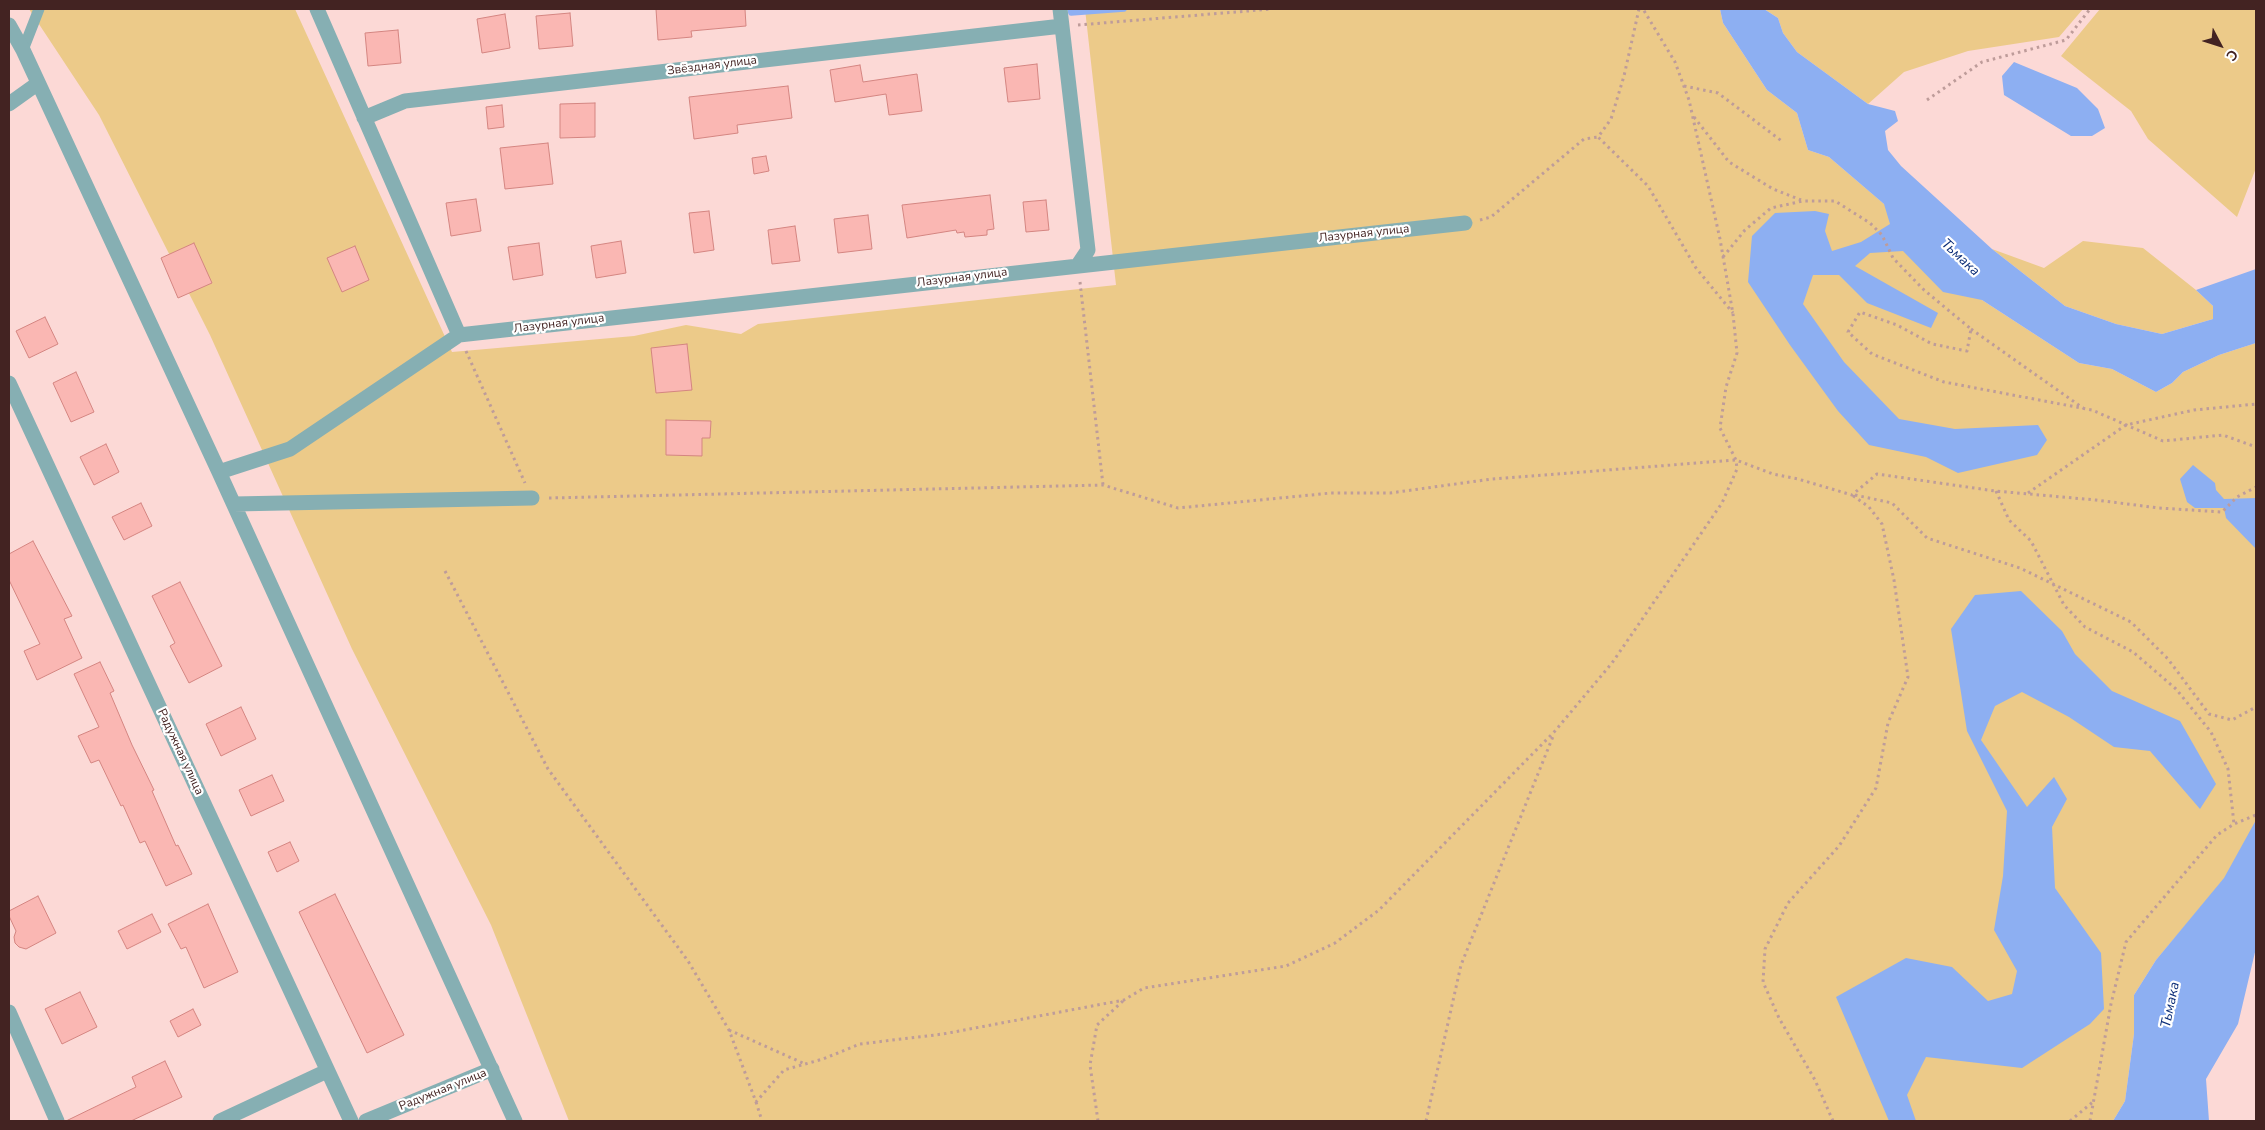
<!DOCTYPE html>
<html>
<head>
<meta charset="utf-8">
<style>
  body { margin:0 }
  #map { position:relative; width:2265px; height:1130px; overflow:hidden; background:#fcd9d6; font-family:"Nunito Sans",sans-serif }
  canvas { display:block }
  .frame { position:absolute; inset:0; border:10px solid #432322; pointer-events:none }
  .north { position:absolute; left:2195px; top:20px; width:50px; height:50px; -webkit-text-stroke:4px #fff; paint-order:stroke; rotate:130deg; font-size:14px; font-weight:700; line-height:20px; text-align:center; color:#432322 }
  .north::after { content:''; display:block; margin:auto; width:18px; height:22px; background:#432322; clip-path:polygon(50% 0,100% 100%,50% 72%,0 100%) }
</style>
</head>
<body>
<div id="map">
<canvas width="2265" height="1130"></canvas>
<div class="frame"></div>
<div class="north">С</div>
</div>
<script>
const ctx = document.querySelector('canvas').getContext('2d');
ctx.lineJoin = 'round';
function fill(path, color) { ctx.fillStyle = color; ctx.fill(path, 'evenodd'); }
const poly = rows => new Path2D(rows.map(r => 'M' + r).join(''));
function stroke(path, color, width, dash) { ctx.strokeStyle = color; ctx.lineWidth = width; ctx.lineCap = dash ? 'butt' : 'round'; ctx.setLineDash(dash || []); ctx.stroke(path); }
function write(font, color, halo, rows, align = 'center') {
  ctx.font = font + ' "Nunito Sans",sans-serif'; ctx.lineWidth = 4.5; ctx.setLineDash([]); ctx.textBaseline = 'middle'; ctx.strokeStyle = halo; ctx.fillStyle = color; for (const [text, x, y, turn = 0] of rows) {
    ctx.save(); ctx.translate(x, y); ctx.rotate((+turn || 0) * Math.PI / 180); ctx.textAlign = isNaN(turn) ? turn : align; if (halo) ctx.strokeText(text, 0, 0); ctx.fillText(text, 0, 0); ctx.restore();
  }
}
fill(poly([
  [29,9,295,9,452,352,634,336,686,325,741,334,758,324,1116,285,1085,9,1720,9,1723,23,1767,90,1797,113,1808,150,1829,157,1924,238,1982,300,2079,363,2112,369,2156,392,2172,383,2183,372,2219,355,2256,343,2256,842,2156,960,2134,995,2134,1034,2125,1101,2113,1121,569,1121,491,925,352,649,210,335,99,115],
  [1764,9,2083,9,2059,37,1968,51,1904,72,1868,104,1797,52,1783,33,1778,18],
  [2100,9,2256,9,2256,168,2237,217,2148,139,2131,111,2061,56],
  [2083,241,2143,248,2196,290,2213,306,2213,319,2162,334,2116,324,2065,306,1992,249,2044,268]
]), '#ecca89');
fill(poly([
  [1720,9,1764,9,1778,18,1783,33,1797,52,1868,104,1895,111,1898,121,1885,131,1888,150,1901,166,1992,249,2065,306,2116,324,2162,334,2213,319,2213,306,2196,290,2256,269,2256,343,2219,355,2183,372,2172,383,2156,392,2112,369,2079,363,1982,300,1943,292,1903,251,1870,253,1855,266,1938,313,1931,328,1867,303,1839,275,1813,275,1803,304,1844,362,1899,419,1955,429,2038,425,2047,440,2037,455,1958,473,1926,457,1869,445,1838,411,1790,345,1748,282,1752,236,1775,213,1815,211,1829,214,1825,231,1832,251,1861,242,1890,224,1884,204,1829,157,1808,150,1797,113,1767,90,1723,23],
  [2014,62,2077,88,2098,109,2105,128,2092,136,2071,136,2004,95,2002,76],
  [2193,465,2215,483,2216,490,2224,499,2256,498,2256,549,2226,518,2224,508,2195,508,2187,502,2180,479],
  [2021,591,2062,631,2075,654,2112,691,2180,721,2216,784,2200,809,2150,751,2114,747,2069,717,2022,692,1995,706,1981,740,2027,807,2054,777,2067,799,2052,827,2055,888,2101,953,2104,1009,2090,1024,2022,1068,1926,1057,1907,1095,1916,1121,1889,1121,1836,997,1906,958,1952,967,1988,1001,2012,994,2017,971,1994,930,2003,876,2007,811,1967,731,1951,629,1975,595],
  [2256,820,2256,948,2238,1024,2206,1079,2209,1121,2113,1121,2125,1101,2134,1034,2134,995,2156,960,2224,878]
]), '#8daff2');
stroke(poly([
  [1070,9,1071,13,1124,9]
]), '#8daff2', 5.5);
const building = poly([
  [656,9,745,9,746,26,691,31,692,37,658,40,656,9],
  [570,13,573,46,539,49,536,16,570,13],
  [505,14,510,48,482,53,477,19,505,14],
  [398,30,401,63,368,66,365,33,398,30],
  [1037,64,1040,99,1008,102,1004,68,1037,64],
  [860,65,863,82,917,74,922,111,889,115,886,94,835,102,830,70,860,65],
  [788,86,792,118,737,125,738,133,694,139,689,97,788,86],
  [595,103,595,137,560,138,560,104,595,103],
  [502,105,504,127,488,129,486,107,502,105],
  [548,143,553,184,505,189,500,148,548,143],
  [766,156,769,171,754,174,752,158,766,156],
  [990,195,994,229,987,230,987,235,965,237,964,232,957,233,956,230,907,238,902,205,990,195],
  [476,199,481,231,451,236,446,203,476,199],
  [1046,200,1049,230,1026,232,1023,202,1046,200],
  [709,211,714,250,694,253,689,213,709,211],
  [868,215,872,249,838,253,834,219,868,215],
  [795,226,800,261,772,264,768,230,795,226],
  [621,241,626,273,596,278,591,246,621,241],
  [194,243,212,283,178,298,161,258,194,243],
  [539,243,543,275,513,280,508,247,539,243],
  [355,246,369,280,342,292,327,258,355,246],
  [45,317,58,344,29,358,16,331,45,317],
  [687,344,692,390,656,393,651,348,687,344],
  [76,372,94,412,71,422,53,383,76,372],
  [666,420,711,421,710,438,702,438,702,456,666,455,666,420],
  [106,444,119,472,94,485,80,457,106,444],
  [141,503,152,526,124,540,112,517,141,503],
  [33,541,72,616,64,619,82,658,37,680,24,651,40,644,9,580,9,554,33,541],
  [180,582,222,666,189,683,170,646,175,643,152,596,180,582],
  [100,662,114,691,110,693,132,745,154,790,152,791,176,846,178,845,192,874,166,886,145,841,140,843,123,805,121,806,99,760,91,763,78,736,99,727,74,674,100,662],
  [241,707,256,739,221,756,206,724,241,707],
  [272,775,284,801,251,816,239,790,272,775],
  [290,842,299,861,277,872,268,852,290,842],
  [335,894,404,1035,367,1053,299,912,335,894],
  [38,896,56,933,26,949,19,947,15,943,14,937,16,931,9,916,9,911,38,896],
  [208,904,238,972,204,988,186,947,181,949,168,924,208,904],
  [152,914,161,932,127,949,118,931,152,914],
  [80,992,97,1027,62,1044,45,1009,80,992],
  [193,1009,201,1025,178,1037,170,1021,193,1009],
  [165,1061,182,1097,131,1121,66,1121,136,1087,132,1077,165,1061]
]);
fill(building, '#fab7b3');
stroke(building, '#d48581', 1);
stroke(poly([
  [1639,9,1624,76,1611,119,1598,137,1648,186,1696,268,1733,313],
  [1078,25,1272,9],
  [1684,86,1718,93,1783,142],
  [1927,100,1982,62,2066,40,2090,9],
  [1694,117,1729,162,1773,189,1801,200],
  [1480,220,1491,217,1584,139,1598,137],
  [1723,257,1745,230,1771,208,1803,201,1835,201,1870,223,1882,235,1893,258,1924,290,1971,329,1967,351,1932,344,1897,325,1860,312,1848,332,1872,354,1944,382,2092,410,2163,441,2223,435,2256,447],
  [1080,282,1103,485],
  [1971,329,2083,408],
  [466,351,525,483],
  [1996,491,2009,520,2031,541,2064,605,2085,627,2133,652,2176,689,2211,732,2228,769,2234,824],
  [2028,493,2126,425,2194,410,2256,404],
  [1855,495,1892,503,1927,538,2020,568,2131,622,2168,659,2209,714,2232,720,2256,707],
  [549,498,1103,485,1178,508,1331,493,1390,493,1492,479,1736,460,1773,474,1798,479,1852,495,1877,474,1995,491,2096,500,2159,508,2222,512,2237,497,2256,487],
  [445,571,548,769,688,961,729,1030,756,1102,784,1070,823,1059,860,1044,943,1034,1124,1000,1144,988,1286,966,1335,943,1379,910,1555,731,1612,663,1722,503,1737,469,1736,460,1720,428,1726,387,1737,353,1733,314,1720,239,1689,100,1675,62,1643,9],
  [729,1030,805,1064],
  [756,1102,762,1121],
  [1098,1121,1090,1065,1097,1025,1124,1000],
  [1426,1121,1461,965,1554,734],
  [1833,1121,1815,1080,1779,1018,1763,982,1765,949,1788,903,1839,846,1876,788,1888,723,1908,677,1894,580,1882,524,1869,507,1852,495],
  [2070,1121,2094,1101],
  [2090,1121,2111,1004,2126,942,2217,835,2234,824,2256,815]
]), '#be9c9a', 3, [2.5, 4]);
stroke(poly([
  [23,50,39,9]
]), '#86afb3', 11);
stroke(poly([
  [317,9,459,335],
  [1060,9,1088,250,1078,265],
  [9,25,23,50,219,472,515,1121],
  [9,104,37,84],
  [364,118,405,101,1062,26],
  [9,383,351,1121],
  [219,472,290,449,459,335,1465,223],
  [234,504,532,498],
  [9,1012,57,1121],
  [220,1121,327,1071],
  [366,1121,492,1069]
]), '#86afb3', 15);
write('12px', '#432322', '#fff', [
  ["Звёздная улица",712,66,-7],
  ["Лазурная улица",1364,234,-6],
  ["Лазурная улица",962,278,-7],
  ["Лазурная улица",559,324,-7],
  ["Радужная улица",180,752,65],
  ["Радужная улица",443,1090,-22]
]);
write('italic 14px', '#0a2c77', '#fff', [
  ["Тьмака",1960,258,43],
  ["Тьмака",2171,1005,-78]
]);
</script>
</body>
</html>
